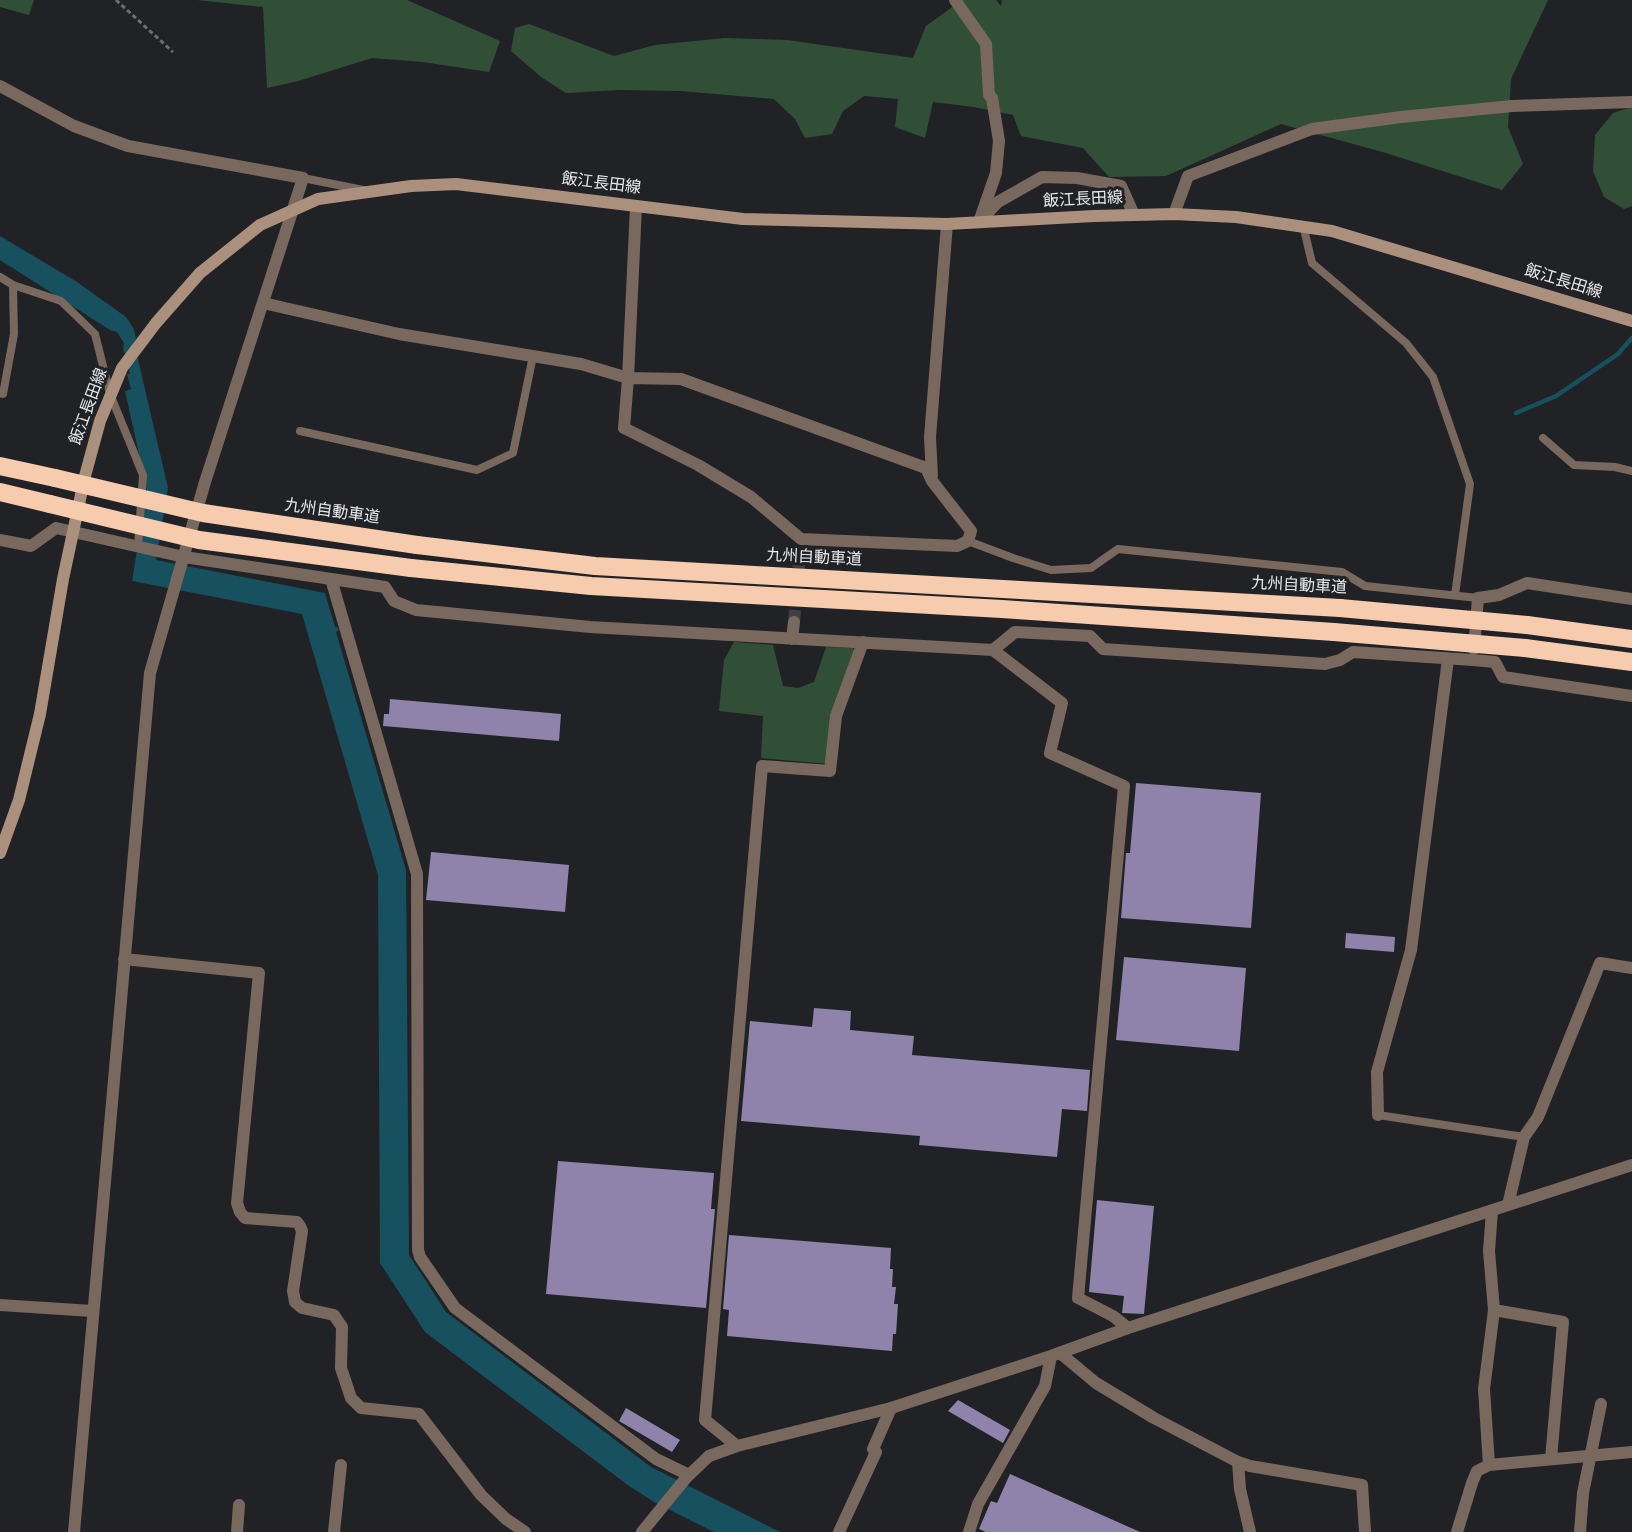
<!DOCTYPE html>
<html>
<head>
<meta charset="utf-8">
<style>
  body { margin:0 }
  canvas { display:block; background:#212226 }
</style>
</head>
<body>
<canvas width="1632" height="1532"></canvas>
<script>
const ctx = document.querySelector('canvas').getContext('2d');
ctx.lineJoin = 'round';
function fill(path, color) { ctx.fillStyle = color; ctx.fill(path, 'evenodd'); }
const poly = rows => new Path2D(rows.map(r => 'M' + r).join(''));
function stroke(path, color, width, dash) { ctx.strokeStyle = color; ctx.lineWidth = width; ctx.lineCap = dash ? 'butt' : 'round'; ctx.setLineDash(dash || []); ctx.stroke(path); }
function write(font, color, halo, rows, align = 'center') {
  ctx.font = font + ' Overpass,"Noto Sans JP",sans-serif'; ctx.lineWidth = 6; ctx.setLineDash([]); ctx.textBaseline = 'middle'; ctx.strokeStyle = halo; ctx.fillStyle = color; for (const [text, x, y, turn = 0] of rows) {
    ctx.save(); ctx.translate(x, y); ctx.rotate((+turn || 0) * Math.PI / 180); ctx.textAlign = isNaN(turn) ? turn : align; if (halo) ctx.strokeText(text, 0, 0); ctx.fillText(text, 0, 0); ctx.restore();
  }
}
fill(poly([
  [0,0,34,0,29,15,0,7],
  [197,0,407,0,500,41,489,72,423,62,372,58,298,81,267,88,263,7],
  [962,0,996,0,1001,6,1002,0,1548,0,1511,79,1508,127,1523,164,1502,190,1386,153,1281,124,1166,176,1109,177,1083,148,1021,136,1013,115,974,107,933,102,925,138,895,127,898,99,864,96,843,111,832,134,805,138,795,119,774,99,681,91,619,90,566,93,541,77,511,51,515,28,529,24,614,56,655,45,725,38,787,40,913,58,926,26],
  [1632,107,1632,206,1624,209,1604,197,1593,171,1595,135,1613,113],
  [734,642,773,645,783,686,798,688,814,682,826,647,853,648,855,654,828,764,761,758,763,716,719,711,724,660]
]), '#314f36');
fill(poly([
  [0,236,77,282,126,317,134,329,136,340,134,342,168,488,156,560,325,593,335,627,337,627,339,630,336,632,406,870,409,1255,446,1312,651,1467,780,1532,714,1532,654,1502,629,1486,425,1332,380,1263,378,875,302,614,132,581,147,490,125,391,131,389,127,374,130,374,128,363,123,349,124,343,117,332,110,330,0,260]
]), '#17505e');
stroke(poly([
  [1516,413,1556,396,1618,354,1632,338]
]), '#17505e', 4.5);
fill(poly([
  [390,699,561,714,559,741,383,726,384,714,389,714],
  [1136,783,1261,793,1251,928,1121,918,1126,853,1130,853],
  [431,852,569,865,565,912,426,900],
  [1346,933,1395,937,1394,952,1345,948],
  [1124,957,1246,968,1239,1051,1116,1040],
  [814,1008,851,1011,850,1030,914,1036,912,1055,1090,1070,1087,1111,1062,1109,1057,1157,919,1145,920,1136,741,1121,750,1021,812,1027],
  [558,1161,714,1173,711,1209,715,1209,706,1308,546,1294],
  [1097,1200,1154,1206,1144,1314,1122,1313,1124,1296,1089,1292],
  [729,1235,891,1248,890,1269,893,1269,892,1287,896,1287,894,1304,898,1304,896,1334,893,1334,892,1351,727,1336,729,1310,723,1309],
  [958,1400,1010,1430,1003,1443,948,1411],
  [626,1408,680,1440,672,1452,619,1421],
  [1010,1474,1140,1532,986,1532,979,1529,991,1501,997,1503]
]), '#8f83ac');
stroke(poly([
  [794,622,800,552]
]), '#3f4044', 12, [12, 6]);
stroke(poly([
  [116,0,173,52]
]), '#6d6e72', 3, [4.5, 3]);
stroke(poly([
  [303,178,363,190],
  [1303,225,1312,263,1406,343,1433,377,1470,484,1455,595],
  [0,277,13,285,61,301,95,334,110,394,143,475,138,547],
  [0,393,3,394,14,334,13,285],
  [300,431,477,470,513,453,533,356],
  [1543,438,1574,465,1615,467,1632,471],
  [968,541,1013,558,1051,570,1091,568,1118,549,1342,572,1365,586,1478,598],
  [1378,1115,1524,1137]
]), '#79685d', 8);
stroke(poly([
  [955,0,986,44,989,95,992,98,999,141,996,173,979,222],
  [0,86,74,126,128,146,303,178,205,482,150,673,74,1532],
  [1174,214,1188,176,1312,129,1401,117,1512,106,1632,102],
  [982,219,998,202,1042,177,1077,178,1121,186,1134,215],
  [263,303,399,334,581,364,628,378,681,379,926,468,932,481,971,531,968,541,957,546,801,539,751,497,698,465,624,428,628,378,636,206],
  [932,476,930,437,947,224],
  [0,540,31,546,56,528,184,557,385,587,394,601,416,610,590,627,993,650,1062,703,1050,753,1124,786,1078,1298,1113,1316,1128,1328],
  [331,579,417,874,418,1250,420,1257,455,1308,656,1459,689,1475],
  [792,639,794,622],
  [1474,649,1478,598,1499,595,1527,583,1632,599],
  [993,650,1015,632,1090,636,1103,649,1325,664,1340,660,1353,652,1473,660,1495,662,1503,677,1632,696],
  [124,959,259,973,237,1203,240,1212,245,1218,297,1222,300,1226,302,1231,293,1291,295,1302,302,1308,334,1315,342,1327,341,1368,351,1398,361,1408,419,1414,481,1495,506,1519,525,1532],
  [1378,1115,1377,1072,1411,950,1448,659],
  [1508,1205,1524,1137,1538,1117,1600,963,1632,968],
  [0,1305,92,1311],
  [1494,1310,1563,1322,1551,1459],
  [1060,1353,1096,1383,1154,1418,1238,1462,1250,1466,1362,1485,1365,1532],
  [737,1446,705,1420,762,766,830,771,836,716,863,642],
  [1238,1462,1240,1489,1250,1532],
  [1489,1465,1484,1389,1494,1310,1489,1251,1492,1211],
  [237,1532,239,1505],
  [334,1532,341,1465],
  [642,1532,686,1478,709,1456,737,1446,891,1408,1051,1356,1128,1328,1632,1165],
  [839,1532,876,1452,873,1449,891,1408],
  [969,1532,978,1504,1045,1386,1051,1356],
  [1457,1532,1472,1483,1477,1471,1489,1465,1632,1452],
  [1580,1532,1583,1493,1601,1404]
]), '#79685d', 12);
stroke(poly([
  [0,853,19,800,40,714,63,579,85,476,100,421,122,368,156,323,200,273,260,225,318,199,411,186,456,184,743,219,947,224,1094,216,1174,214,1236,217,1332,231,1632,321]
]), '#ac907e', 12);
stroke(poly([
  [0,466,55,478],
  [0,492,50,504],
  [417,545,595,566,1340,608],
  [411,568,591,586,1002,609,1334,632],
  [1527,625,1632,639],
  [1525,648,1632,662]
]), '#f6cbae', 18);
stroke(poly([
  [55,478,203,513,417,545],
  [50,504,199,540,411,568],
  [1340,608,1527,625],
  [1334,632,1525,648]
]), '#f6cbae', 18);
write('16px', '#e9e9ed', '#212226', [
  ["飯江長田線",601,185,7],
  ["飯江長田線",1083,201,-3],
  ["飯江長田線",1563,283,17],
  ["飯江長田線",90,407,-70],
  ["九州自動車道",332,513,8],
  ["九州自動車道",814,559,3],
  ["九州自動車道",1299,587,3]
]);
</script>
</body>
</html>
